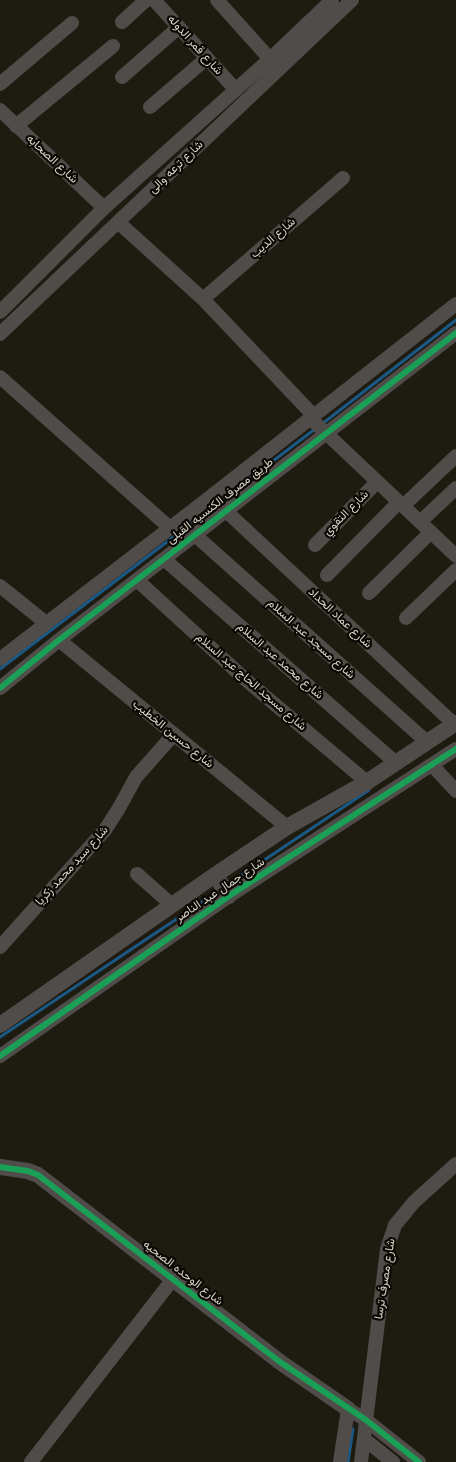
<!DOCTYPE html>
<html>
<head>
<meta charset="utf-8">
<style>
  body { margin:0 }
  canvas { display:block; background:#1e1b11 }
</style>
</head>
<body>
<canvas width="456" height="1462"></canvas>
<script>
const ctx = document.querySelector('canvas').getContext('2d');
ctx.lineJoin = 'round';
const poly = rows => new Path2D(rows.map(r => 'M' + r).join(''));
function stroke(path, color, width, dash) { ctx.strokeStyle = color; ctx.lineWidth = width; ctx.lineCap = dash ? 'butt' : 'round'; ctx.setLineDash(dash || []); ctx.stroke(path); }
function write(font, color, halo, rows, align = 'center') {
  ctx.font = font + ' Helvetica,Vazirmatn,sans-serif'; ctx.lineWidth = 4.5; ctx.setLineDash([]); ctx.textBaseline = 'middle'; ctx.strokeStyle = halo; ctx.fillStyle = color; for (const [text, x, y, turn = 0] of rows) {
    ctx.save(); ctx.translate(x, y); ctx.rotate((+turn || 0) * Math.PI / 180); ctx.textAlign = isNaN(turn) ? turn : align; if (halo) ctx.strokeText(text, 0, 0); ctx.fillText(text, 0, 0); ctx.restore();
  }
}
stroke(poly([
  [322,424,456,320],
  [0,669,315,429],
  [227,885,369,790],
  [0,1037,220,890],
  [348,1462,353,1429]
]), '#1a5985', 3);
stroke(poly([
  [154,0,236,90],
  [217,0,270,59],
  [122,22,146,0],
  [122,77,179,27],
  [0,84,72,23],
  [150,107,207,58],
  [0,110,104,208],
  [16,126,113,46],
  [118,222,203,299,313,415],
  [203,299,343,178],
  [0,312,104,208,270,59,332,0],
  [0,334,352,0],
  [0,377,170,528],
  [310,418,456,556],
  [403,506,456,456],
  [226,511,454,724],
  [420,522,456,488],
  [195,535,427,742],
  [315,545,377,482],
  [164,559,396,763],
  [327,575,399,502],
  [137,580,246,680,367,782],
  [0,586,46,623],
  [369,593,431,532],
  [406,618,456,570],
  [59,640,287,827],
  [0,659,205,501,456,304],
  [0,688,59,640,456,333],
  [432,765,456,791],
  [137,874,172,905],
  [0,947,105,830,119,808,136,777,174,734],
  [0,1056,229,896,456,749],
  [364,1439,393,1462],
  [31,1462,173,1279],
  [340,1462,348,1409,366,1420,419,1462],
  [361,1462,387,1249,395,1225,414,1202,456,1164]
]), '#504c4a', 14);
stroke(poly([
  [215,875,229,896],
  [0,1025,215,875,287,827,367,782,456,723],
  [0,1167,28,1171,38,1175,280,1362,348,1409]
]), '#504c4a', 16);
stroke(poly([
  [0,688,59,640,456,333],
  [0,1056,229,896,456,749],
  [0,1167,28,1171,38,1175,280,1362,366,1420,419,1462]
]), '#1a9f57', 6);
write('12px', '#d8d4c8', '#0b0803', [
  ["شارع قمر الدوله",195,45,48],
  ["شارع الصحابه",52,159,43],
  ["شارع ترعه والى",176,167,-44],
  ["شارع الديب",273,238,-41],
  ["طريق مصرف الكنسيه القبلى",220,501,-38],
  ["شارع التقوي",346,513,-45],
  ["شارع عماد الحداد",340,618,43],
  ["شارع مسجد عبد السلام",311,639,42],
  ["شارع محمد عبد السلام",280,661,41],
  ["شارع مسجد الحاج عبد السلام",251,682,41],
  ["شارع حسين الخطيب",173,734,39],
  ["شارع سيد محمد زكريا",72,866,-48],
  ["شارع جمال عبد الناصر",220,890,-34],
  ["شارع الوحده الصحيه",183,1273,38],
  ["شارع مصرف ترسا",385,1279,-81]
]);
</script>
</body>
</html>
